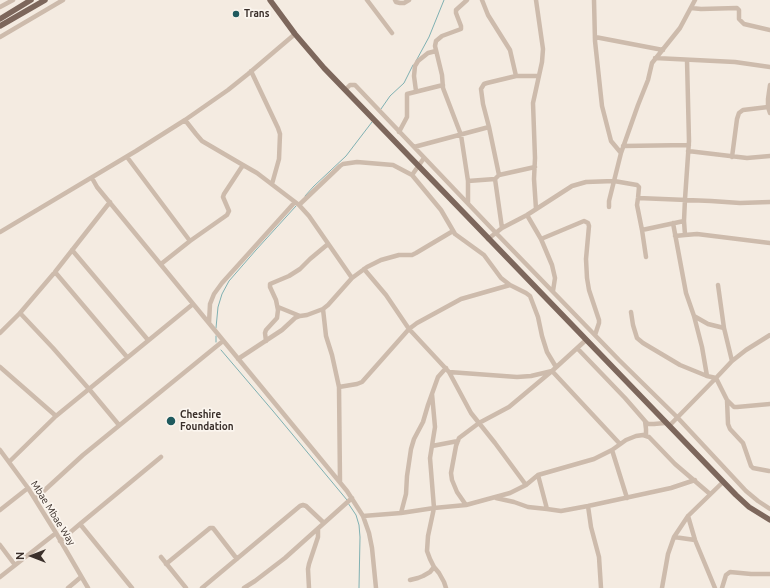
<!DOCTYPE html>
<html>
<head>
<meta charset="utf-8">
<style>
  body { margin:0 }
  #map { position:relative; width:770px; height:588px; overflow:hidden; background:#f4ebe1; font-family:Ubuntu,sans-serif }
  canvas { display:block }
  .north { position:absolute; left:12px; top:536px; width:40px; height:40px; -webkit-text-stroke:3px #fbf5ee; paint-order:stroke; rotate:270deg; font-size:11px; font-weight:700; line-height:16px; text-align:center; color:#3b302b }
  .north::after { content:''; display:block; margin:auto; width:14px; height:18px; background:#3b302b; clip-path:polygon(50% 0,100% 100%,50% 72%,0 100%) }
</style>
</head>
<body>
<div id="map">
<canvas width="770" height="588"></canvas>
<div class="north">N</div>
</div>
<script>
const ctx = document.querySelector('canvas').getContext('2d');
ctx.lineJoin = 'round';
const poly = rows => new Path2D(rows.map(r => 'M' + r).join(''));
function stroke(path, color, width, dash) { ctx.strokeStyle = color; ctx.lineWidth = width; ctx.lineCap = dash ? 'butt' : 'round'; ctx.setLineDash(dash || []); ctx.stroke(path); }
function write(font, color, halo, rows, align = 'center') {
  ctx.font = font + ' Ubuntu,sans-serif'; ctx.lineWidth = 3.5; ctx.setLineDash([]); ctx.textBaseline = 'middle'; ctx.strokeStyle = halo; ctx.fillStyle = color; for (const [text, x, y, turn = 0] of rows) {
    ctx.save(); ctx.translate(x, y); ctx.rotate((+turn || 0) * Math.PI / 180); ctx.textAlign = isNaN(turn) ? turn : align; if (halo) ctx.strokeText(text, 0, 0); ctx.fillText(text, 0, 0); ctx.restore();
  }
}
stroke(poly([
  [416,61,429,37,444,0],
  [381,109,390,96,404,83,413,65],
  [305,196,314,186,346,156,372,122],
  [216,328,218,307,222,294,229,281,256,250,296,206],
  [216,342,216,336],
  [221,350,273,411,347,500],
  [348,503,356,515,359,525,360,537,359,588]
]), '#7fb0b2', 1);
stroke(poly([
  [367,0,392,33],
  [395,0,396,2,400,3,404,3,409,0],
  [467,0,456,10,456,13,461,26,461,29,442,36,436,41,435,46,442,75,443,88,461,135,468,181,468,203],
  [482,0,488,15,510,50,516,76],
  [594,0,595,41,602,106,611,141,621,153],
  [0,7,13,0],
  [691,8,701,9,737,8,739,10,739,19,744,24,770,30],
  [0,37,63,0],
  [595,37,663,50],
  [655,58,735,62,770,67],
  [251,71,278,128,280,134,279,159,272,184],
  [770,85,768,99,768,107,770,113],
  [345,90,350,85,355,85,496,233,619,360,677,417,746,491,758,501,770,509],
  [416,91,414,76,415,66,418,61,428,53,436,51],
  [185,120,196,134,202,141,243,165,257,173,299,205,309,216,352,278,328,305,323,309,326,336,332,355,339,387,340,482],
  [399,132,407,117,407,94,443,85],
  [623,146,689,145],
  [414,147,489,127],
  [688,151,747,158,770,156],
  [127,157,190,241],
  [732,157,737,119,739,113,743,110,768,107],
  [535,167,499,175,489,127,483,104,481,89,484,84,487,83,516,76,539,76],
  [412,175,424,158],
  [499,175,495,179,502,228],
  [92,178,97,187,347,491,363,516,369,533,372,548,376,588],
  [468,181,495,179],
  [638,198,711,201,740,203,770,202],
  [299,205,340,166,343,164,357,162,393,165,412,175,441,210,455,234,484,255,501,278,510,285,526,293,530,296,538,317,542,336,547,352,556,367],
  [609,207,609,201,621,153,638,105,648,80,652,63,680,28,695,0],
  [536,209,534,179,535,158,533,103,542,62,543,49,536,0],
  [527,215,541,239,552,265,555,278,553,291],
  [673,223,686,293,694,316,708,324,724,328,732,361],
  [0,232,136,151,185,120,228,90,248,74,295,34],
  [685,235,684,221,685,199,689,141,687,60],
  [675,236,685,235,697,234,770,243],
  [488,239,502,228,527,215,572,186,586,182,614,181,637,185,639,187,638,198,637,205,642,230],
  [541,239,584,221,588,223,589,226,586,259,587,278,589,290,599,320,599,323,595,335],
  [72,250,148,340],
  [646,257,642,230,684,221],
  [161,264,190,241,227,215,229,211,223,197,224,194,243,165],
  [364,269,386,295,409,329,449,372,471,413,495,443,526,485],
  [55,272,127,357],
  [352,278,367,267,381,260,399,255,412,255,416,253,453,231],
  [718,285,724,328],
  [278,307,300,316],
  [631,312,633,325,637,338,643,343,680,365,707,376,716,378,727,400,734,407,737,407,770,404],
  [20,313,53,348,89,389,119,425],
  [694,316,702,347,707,376],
  [209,323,210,304,214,294,222,283,295,202],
  [0,333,20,313,55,272,110,202],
  [266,341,265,333,266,330,277,318,278,310,276,300,270,287,270,284,289,276,300,269,310,259,328,244],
  [577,348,625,398,645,421,648,424,654,424,665,423],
  [238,359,282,330,295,318,300,316,307,315,323,309],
  [0,367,56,416],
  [449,372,517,377,531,376,552,371,620,444],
  [339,387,357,384,362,382,409,329,417,323,461,299,510,285],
  [432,394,435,427,430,458,434,508,428,536,427,551,430,559,434,567,439,573,444,582,446,588],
  [727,400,728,424,730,429,743,443,751,466,753,468,769,471],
  [645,421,646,429,646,435],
  [669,426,716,378,732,361,746,350,770,335],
  [432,446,458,441],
  [0,450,28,488,56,533,88,588],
  [612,450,627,498],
  [9,462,56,416,193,304],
  [538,475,547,509,561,511,588,506,671,488,695,480],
  [496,498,514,502,528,507,547,509],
  [35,499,83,455,223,341],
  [466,505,457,492,452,480,451,473,456,446,459,438,479,423,509,407,552,371,586,340],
  [588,506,591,527,599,557,601,588],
  [0,510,28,488],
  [401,513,406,494,407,476,411,449,414,439,423,422,428,405,438,377,446,368],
  [363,516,401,513,434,508,466,505,510,493,526,485,538,475,594,459,612,450,626,440,636,436,643,435,649,437,675,464,710,494],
  [688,516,695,540,715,588],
  [80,524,132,588],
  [674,537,695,540],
  [60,541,80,524,161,457],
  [0,545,15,565],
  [161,557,186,588],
  [166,564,210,528,213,528,237,559],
  [0,577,56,533],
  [410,580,418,578,423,576,430,572,434,567],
  [68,588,81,577],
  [202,588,300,506,303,505,306,506,324,523],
  [244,588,255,581,285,558,352,498],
  [309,588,308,569,309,564,318,537,318,530],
  [662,588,668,554,674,537,688,516,723,482],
  [722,588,726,575,730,572,751,574,770,574]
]), '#cdbbac', 4.5);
stroke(poly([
  [270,0,295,34,324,68,465,214,736,495,749,507,770,520],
  [0,19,31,0],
  [0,26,45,0]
]), '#7d675c', 5.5);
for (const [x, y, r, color] of [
  [236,14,4,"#1f5a5e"],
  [171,421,5,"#1f5a5e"]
]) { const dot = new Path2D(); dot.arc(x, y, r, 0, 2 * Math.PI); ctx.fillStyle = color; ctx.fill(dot); stroke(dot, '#fbf5ee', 1.5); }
write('bold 10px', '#3b302b', '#fbf5ee', [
  ["Trans",244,14],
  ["Cheshire",180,415],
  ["Foundation",180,427]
], 'left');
write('10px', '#3b302b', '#fbf5ee', [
  ["Mbae Mbae Way",53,513,58]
]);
</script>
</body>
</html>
